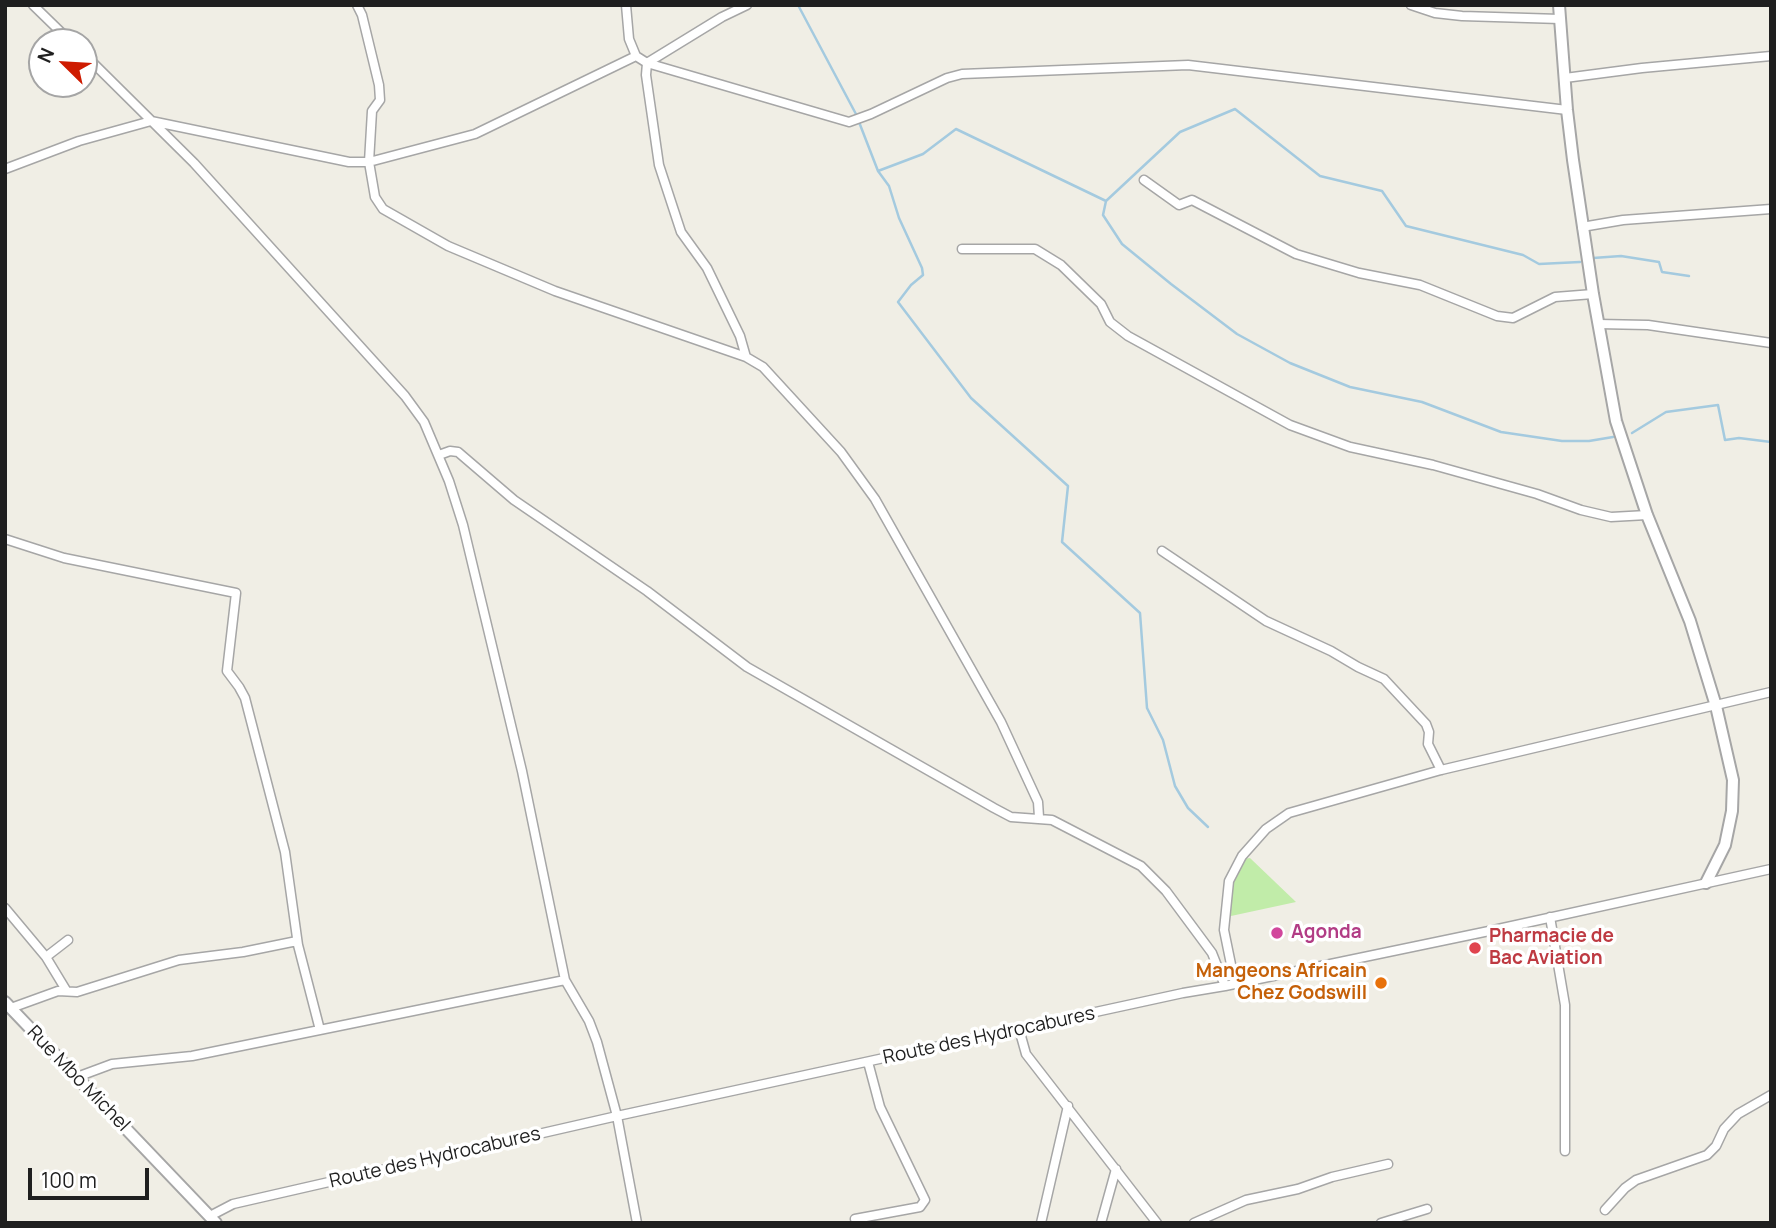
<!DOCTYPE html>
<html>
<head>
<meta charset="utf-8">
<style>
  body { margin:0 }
  #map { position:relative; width:1776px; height:1228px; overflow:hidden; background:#f0eee5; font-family:Manrope,sans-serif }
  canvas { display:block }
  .frame { position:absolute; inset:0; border:7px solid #1f1f1f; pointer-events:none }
  .north { position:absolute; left:28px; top:28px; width:70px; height:70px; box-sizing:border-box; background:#fff; border:2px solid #a5a5a5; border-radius:50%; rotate:294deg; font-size:19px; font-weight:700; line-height:28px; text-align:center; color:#1f1f1f }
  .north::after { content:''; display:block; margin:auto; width:24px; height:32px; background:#ce1b00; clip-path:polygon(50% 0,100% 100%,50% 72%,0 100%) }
  .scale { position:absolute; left:28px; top:1168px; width:121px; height:32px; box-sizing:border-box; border:4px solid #1f1f1f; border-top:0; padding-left:9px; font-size:21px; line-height:24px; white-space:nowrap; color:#1f1f1f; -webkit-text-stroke:5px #fff; paint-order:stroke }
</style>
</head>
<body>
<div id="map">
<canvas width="1776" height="1228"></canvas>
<div class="frame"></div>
<div class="north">N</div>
<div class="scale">100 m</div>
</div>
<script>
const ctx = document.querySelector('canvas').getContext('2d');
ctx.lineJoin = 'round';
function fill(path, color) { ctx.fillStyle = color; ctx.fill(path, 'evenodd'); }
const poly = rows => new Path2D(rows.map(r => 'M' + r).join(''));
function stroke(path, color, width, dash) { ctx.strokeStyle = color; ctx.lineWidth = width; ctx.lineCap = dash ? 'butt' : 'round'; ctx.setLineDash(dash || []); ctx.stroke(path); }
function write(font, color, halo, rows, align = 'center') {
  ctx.font = font + ' Manrope,sans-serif'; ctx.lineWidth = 7; ctx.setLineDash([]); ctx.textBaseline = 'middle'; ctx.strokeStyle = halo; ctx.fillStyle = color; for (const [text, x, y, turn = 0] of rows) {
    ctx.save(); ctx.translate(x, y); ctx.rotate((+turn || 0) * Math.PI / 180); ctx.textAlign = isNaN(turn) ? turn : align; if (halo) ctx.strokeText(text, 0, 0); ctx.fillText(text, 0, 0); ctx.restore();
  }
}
fill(poly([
  [1250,858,1296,902,1231,916,1232,883,1243,859]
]), '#c1eca9');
stroke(poly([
  [798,5,857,116],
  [859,122,878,171,923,154,956,129,1106,201],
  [878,171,889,186,899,218,922,268,923,275,911,285,898,302,971,398,1068,486,1062,542,1140,613,1147,708,1163,740,1175,786,1188,808,1208,827],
  [1593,258,1621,256,1659,262,1662,272,1689,276],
  [1580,262,1539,264,1523,255,1406,226,1382,191,1320,176,1235,109,1180,132,1106,201,1103,215,1122,244,1171,284,1237,334,1290,363,1350,387,1422,402,1501,432,1562,441,1589,441,1613,437],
  [1632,433,1666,412,1718,405,1725,440,1739,438,1771,442]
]), '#a4cadf', 2.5);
const minor = poly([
  [33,5,71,42],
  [357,5,362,15,379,85,380,100,372,111,369,162,375,197,383,209,448,246,555,291,746,357,763,367,841,452,875,499,1001,722,1038,802,1039,817],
  [626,5,629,39,636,56,647,63,849,122,871,114,947,78,962,74,1188,65,1567,110],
  [1411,5,1435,13,1462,16,1560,19],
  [84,54,194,163,405,396,424,422,449,481,463,525,522,771,565,980,589,1021,597,1042,617,1116,637,1223],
  [1565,78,1642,68,1771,56],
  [5,169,79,141,151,121,349,162,369,162,475,134,636,56],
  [1144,180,1179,205,1192,200,1296,254,1359,273,1420,285,1497,316,1513,318,1555,297,1593,294],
  [1582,227,1623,220,1771,209],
  [962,249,1035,249,1061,265,1101,304,1110,322,1128,336,1290,425,1350,447,1433,465,1537,494,1581,510,1611,517,1647,515],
  [1598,324,1648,325,1771,343],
  [746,357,740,336,707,268,681,232,659,165,646,75,647,63,722,17,747,5],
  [439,455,450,451,458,452,514,500,647,591,747,667,994,808,1011,817,1052,820,1141,866,1166,891,1212,953,1225,986],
  [5,539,64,558,236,593,227,671,239,687,245,698,285,852,298,945,320,1030],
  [1162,551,1266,621,1331,651,1358,667,1384,679,1426,724,1429,732,1428,744,1441,770],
  [5,908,46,957],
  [1550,917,1565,1005,1565,1151],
  [1235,984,1224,930,1229,881,1242,856,1266,829,1289,813,1441,770,1771,692],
  [66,990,46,957,68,940],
  [11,1008,58,991,77,992,179,960,243,952,297,941],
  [1019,1029,1026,1054,1157,1223],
  [77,1077,112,1064,192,1056,565,980],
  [1605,1210,1625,1188,1636,1180,1707,1155,1716,1146,1724,1129,1738,1114,1771,1095],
  [210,1216,233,1204,617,1116,1183,993,1225,986,1489,931,1771,869],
  [855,1219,920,1207,925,1200,880,1107,868,1062],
  [1041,1223,1068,1106],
  [1101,1223,1116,1169],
  [1194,1223,1246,1200,1298,1189,1332,1177,1388,1164],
  [1381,1223,1427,1209]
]);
const tertiary = poly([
  [1559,5,1567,110,1573,160,1593,294,1616,421,1647,515,1690,621,1716,706,1733,780,1732,811,1725,845,1706,883],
  [5,1002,216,1223]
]);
stroke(minor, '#a6a6a6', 11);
stroke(tertiary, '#a6a6a6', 14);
stroke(minor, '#fff', 8);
stroke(tertiary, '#fff', 10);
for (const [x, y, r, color] of [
  [1277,933,7,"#d1479c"],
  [1475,948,7,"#e0444e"],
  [1381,983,7,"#e8710a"]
]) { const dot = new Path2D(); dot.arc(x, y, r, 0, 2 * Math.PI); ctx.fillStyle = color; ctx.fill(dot); stroke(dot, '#fff', 2.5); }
write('bold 19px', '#b23c85', '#fff', [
  ["Agonda",1291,933]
], 'left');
write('bold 19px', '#be3a42', '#fff', [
  ["Pharmacie de",1489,937],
  ["Bac Aviation",1489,959]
], 'left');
write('bold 19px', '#c56008', '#fff', [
  ["Mangeons Africain",1367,972],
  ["Chez Godswill",1367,994]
], 'right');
write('19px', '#1f1f1f', '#fff', [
  ["Route des Hydrocabures",989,1036,-12],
  ["Rue Mbo Michel",78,1079,46],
  ["Route des Hydrocabures",435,1158,-13]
]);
</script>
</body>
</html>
